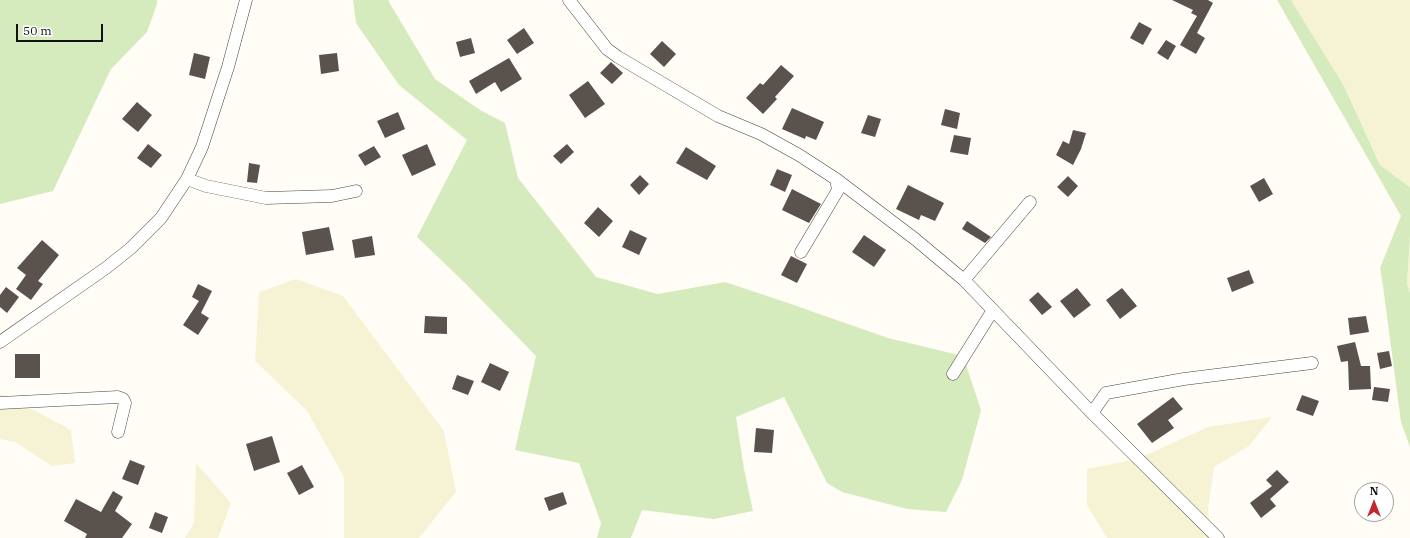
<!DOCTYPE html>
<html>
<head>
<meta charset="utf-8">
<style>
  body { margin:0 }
  #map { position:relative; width:1410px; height:538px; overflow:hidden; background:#fffdf5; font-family:"IBM Plex Serif",serif }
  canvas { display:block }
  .north { position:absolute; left:1354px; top:482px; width:40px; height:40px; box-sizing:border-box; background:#fff; border:1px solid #a0a0a0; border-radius:50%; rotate:0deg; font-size:11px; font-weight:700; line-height:16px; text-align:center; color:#111 }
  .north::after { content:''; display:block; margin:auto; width:14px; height:18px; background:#c4262e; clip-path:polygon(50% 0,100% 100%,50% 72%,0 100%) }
  .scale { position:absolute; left:16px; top:24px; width:87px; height:18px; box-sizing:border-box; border:2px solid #111; border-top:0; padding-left:5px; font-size:12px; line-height:14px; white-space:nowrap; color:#111; -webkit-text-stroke:3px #fff; paint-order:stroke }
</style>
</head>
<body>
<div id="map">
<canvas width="1410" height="538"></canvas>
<div class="north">N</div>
<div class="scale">50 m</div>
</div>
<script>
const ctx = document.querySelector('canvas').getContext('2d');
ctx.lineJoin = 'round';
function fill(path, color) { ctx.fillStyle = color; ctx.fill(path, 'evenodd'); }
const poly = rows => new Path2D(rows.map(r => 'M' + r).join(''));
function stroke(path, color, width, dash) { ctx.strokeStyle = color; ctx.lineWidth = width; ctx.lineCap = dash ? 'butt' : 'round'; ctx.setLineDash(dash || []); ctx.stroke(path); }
fill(poly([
  [1291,0,1410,0,1410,187,1380,165,1344,86],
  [1410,236,1410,293,1407,284],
  [296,279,343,296,444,431,456,492,419,538,344,538,344,477,307,411,255,361,259,292],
  [0,394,36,411,71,430,75,463,52,466,15,442,0,439],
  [1272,417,1249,446,1214,467,1208,509,1211,538,1107,538,1087,505,1087,469,1137,459,1208,427],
  [196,463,231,503,218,538,185,538,194,523]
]), '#f6f3d4');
fill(poly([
  [0,0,157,0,157,4,147,32,111,69,53,191,0,204],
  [353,0,389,0,389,2,435,79,480,110,505,123,518,178,596,277,658,294,725,282,788,303,888,338,963,356,981,410,962,480,946,512,907,509,842,492,827,483,784,397,736,417,744,469,753,511,714,519,642,510,631,538,597,538,601,523,579,463,515,450,536,356,465,283,417,237,467,140,399,85,356,23],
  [1277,0,1291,0,1344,86,1380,165,1410,187,1410,236,1407,284,1410,293,1410,447,1401,422,1383,286,1380,268,1401,216]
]), '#d5ebbd');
fill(poly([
  [1172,0,1208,0,1213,3,1197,33,1205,38,1196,54,1180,45,1197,16,1191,13,1193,10],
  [1139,22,1152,29,1143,45,1130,38],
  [524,28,534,43,517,54,507,40],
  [471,38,475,53,460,57,456,42],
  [1166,40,1176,46,1168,60,1157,53],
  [662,41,676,54,664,67,650,54],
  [194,53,210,57,205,79,189,75],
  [337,53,339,71,321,74,319,55],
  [509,58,522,79,501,92,495,82,476,94,469,81],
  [611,62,623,73,612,84,600,73],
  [781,65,794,76,775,97,777,99,763,114,746,98,760,83,763,85],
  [588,81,605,104,585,118,569,95],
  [137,102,152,115,138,132,122,119],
  [792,108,824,122,816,140,806,136,805,139,782,129],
  [945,109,960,113,957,129,941,125],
  [398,112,405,129,385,138,377,121],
  [868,115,881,119,875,137,861,133],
  [1073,130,1086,133,1081,149,1073,165,1056,155,1063,141,1069,144],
  [954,135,971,138,968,155,950,152],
  [148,144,162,155,151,168,137,158],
  [427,144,436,165,412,176,402,155],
  [567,144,574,152,561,164,553,156],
  [374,146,381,157,365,166,358,155],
  [686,147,716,166,707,180,676,163],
  [249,163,260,165,257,183,247,182],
  [777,169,792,175,785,192,770,185],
  [640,175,649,184,639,195,630,185],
  [1068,176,1078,186,1068,197,1057,187],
  [1264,178,1273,194,1259,202,1250,186],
  [908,185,944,203,935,221,921,215,919,220,896,209],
  [792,189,821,204,809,223,782,210],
  [598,207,613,221,599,237,584,223],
  [967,221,991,237,985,243,962,229],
  [329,227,334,250,306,255,302,232],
  [630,230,647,238,639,255,622,247],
  [864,235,886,250,874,267,852,252],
  [372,236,375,255,355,258,352,240],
  [42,240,59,255,38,281,43,284,31,300,16,289,26,275,17,268],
  [791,256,807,264,797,283,781,275],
  [1249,270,1254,283,1232,292,1227,278],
  [198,284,212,291,201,313,209,318,198,335,183,325,199,301,192,297],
  [6,287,19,297,7,313,0,307,0,295],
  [1077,288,1091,305,1074,318,1060,301],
  [1122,288,1137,306,1120,319,1106,300],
  [1038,292,1052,307,1042,315,1029,300],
  [425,316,447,317,447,334,424,333],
  [1366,316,1369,332,1350,335,1348,318],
  [1355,342,1361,366,1370,366,1371,389,1349,390,1348,361,1341,362,1337,346],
  [1389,351,1392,366,1380,369,1377,353],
  [15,354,40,354,40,378,15,378],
  [490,363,509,372,500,391,481,382],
  [457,375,474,381,468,395,452,389],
  [1374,387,1390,389,1388,402,1372,400],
  [1302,395,1319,401,1313,416,1296,410],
  [1173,397,1183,409,1168,420,1174,428,1152,443,1137,424],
  [756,428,774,430,772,453,754,452],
  [272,436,280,462,254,471,246,444],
  [130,460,145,466,138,485,122,479],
  [302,465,314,487,299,495,287,473],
  [1277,470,1289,482,1270,499,1276,506,1261,518,1250,503,1272,486,1266,480],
  [113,491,123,497,115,511,132,524,122,538,85,538,87,534,64,521,76,499,101,512],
  [563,492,567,504,549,511,544,498],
  [155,512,168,517,162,533,149,528]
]), '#5a524d');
const minor = poly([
  [569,0,607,49,618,57,718,116,761,134,799,155,836,179,915,239,964,280,1092,413,1218,538],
  [187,179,206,186,266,198,332,196,356,191],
  [801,252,838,190,836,179],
  [964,280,1030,202],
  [0,342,106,268,131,248,161,218,187,179,202,147,228,67,246,0],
  [953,374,993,310],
  [0,403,118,397,123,399,125,403,118,432],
  [1092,413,1106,393,1184,379,1312,363]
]);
stroke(minor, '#444', 13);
stroke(minor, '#fff', 12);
</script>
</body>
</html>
